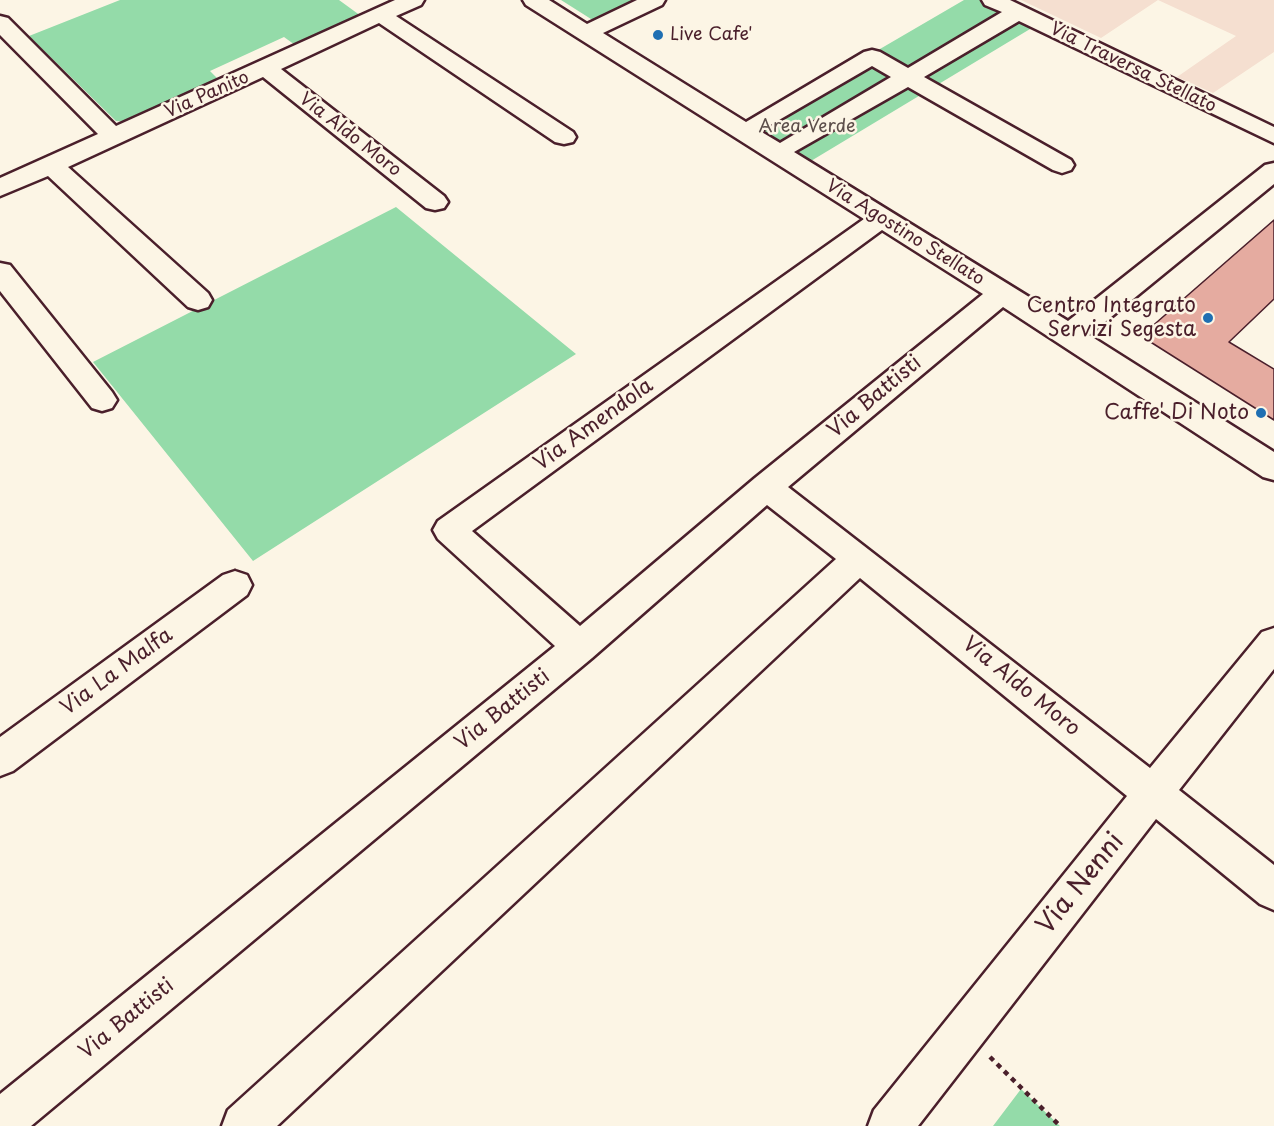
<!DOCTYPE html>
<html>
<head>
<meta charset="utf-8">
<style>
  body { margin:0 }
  canvas { display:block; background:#fcf5e5 }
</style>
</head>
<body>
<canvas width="1274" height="1126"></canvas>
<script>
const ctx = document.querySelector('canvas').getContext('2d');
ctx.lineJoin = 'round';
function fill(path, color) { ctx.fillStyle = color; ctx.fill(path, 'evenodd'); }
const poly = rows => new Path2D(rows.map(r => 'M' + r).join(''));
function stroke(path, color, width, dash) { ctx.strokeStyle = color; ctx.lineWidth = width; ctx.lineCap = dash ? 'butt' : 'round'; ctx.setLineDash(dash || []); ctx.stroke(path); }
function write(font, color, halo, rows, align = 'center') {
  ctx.font = font + ' "Playpen Sans",sans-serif'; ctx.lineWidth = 5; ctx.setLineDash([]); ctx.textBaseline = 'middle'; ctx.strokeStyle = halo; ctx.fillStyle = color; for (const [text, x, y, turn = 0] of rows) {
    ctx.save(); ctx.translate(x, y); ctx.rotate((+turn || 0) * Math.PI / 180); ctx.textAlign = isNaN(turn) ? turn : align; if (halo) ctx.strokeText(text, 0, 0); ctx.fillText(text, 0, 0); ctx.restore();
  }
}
fill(poly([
  [1021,0,1158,0,1101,38],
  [1158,0,1274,0,1274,52,1213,93,1177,77,1236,36]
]), '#f5dfd0');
fill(poly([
  [120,0,339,0,361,16,295,45,284,37,210,71,219,80,126,122,116,121,29,36],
  [561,0,639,0,597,19,591,19],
  [964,0,993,0,1040,23,801,167,741,130],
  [396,207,576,354,253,561,93,362],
  [1021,1089,1060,1126,993,1126]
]), '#94dba9');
const building = poly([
  [1274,220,1274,299,1229,342,1274,369,1274,420,1141,336,1274,220]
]);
fill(building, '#e5aba0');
stroke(building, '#4a1f2b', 1.5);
const minor = poly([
  [395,0,424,0,421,5,396,16,573,132,576,137,573,142,564,144,555,142,379,23,281,69,444,196,448,202,444,208,435,210,426,208,263,77,68,167,208,293,212,300,208,307,198,310,188,307,48,176,0,196,0,178,98,134,0,35,0,16,8,18,116,126,395,0],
  [523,0,549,0,587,24,637,0,665,0,662,5,603,33,746,122,864,52,872,50,880,52,908,68,1002,12,985,5,982,0,1010,0,1274,127,1274,143,1019,21,924,77,1071,160,1074,165,1071,170,1062,173,1053,170,908,87,794,152,1068,321,1265,165,1274,163,1274,184,1089,335,1274,452,1274,480,1263,477,1003,307,788,487,1150,768,1262,632,1274,628,1274,669,1179,790,1274,865,1274,910,1260,904,1156,819,918,1126,868,1126,874,1110,1127,796,860,578,277,1126,222,1126,228,1110,836,559,767,505,592,658,31,1126,0,1126,0,1094,555,646,438,539,433,530,438,521,864,219,526,5,523,0],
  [872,66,891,77,780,143,760,131,872,66],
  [882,230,983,294,755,478,580,626,472,531,882,230],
  [0,263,10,265,112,392,117,400,112,408,102,411,92,408,0,291,0,263],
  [235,571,247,575,252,585,247,595,13,771,0,776,0,737,223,575,235,571]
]);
stroke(minor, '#4a1f2b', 5);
stroke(poly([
  [990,1057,1060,1126]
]), '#4a1f2b', 4.5, [5, 5]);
fill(minor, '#fcf5e5');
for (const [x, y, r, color] of [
  [658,35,6,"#1f6fb2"],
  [1208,318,6,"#1f6fb2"],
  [1261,413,6,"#1f6fb2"]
]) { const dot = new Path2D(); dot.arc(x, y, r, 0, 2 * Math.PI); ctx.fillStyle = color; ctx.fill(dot); stroke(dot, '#fcf5e5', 2); }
write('18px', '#4a1f2b', '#fcf5e5', [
  ["Live Cafe'",670,35]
], 'left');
write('18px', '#4a1f2b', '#fcf5e5', [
  ["Via Traversa Stellato",1133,68,26],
  ["Via Panito",207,95,-24],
  ["Via Aldo Moro",350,135,38],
  ["Via Agostino Stellato",905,233,32]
]);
write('18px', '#5c4e4a', '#fcf5e5', [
  ["Area Verde",807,127]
]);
write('21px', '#4a1f2b', '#fcf5e5', [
  ["Centro Integrato",1196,306],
  ["Servizi Segesta",1196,330],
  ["Caffe' Di Noto",1249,413]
], 'right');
write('21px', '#4a1f2b', '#fcf5e5', [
  ["Via Battisti",875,397,-40],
  ["Via Amendola",594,425,-36],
  ["Via La Malfa",117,672,-36],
  ["Via Aldo Moro",1021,687,39],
  ["Via Battisti",503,710,-39],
  ["Via Battisti",127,1019,-39]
]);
write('26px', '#4a1f2b', '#fcf5e5', [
  ["Via Nenni",1081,884,-51]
]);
</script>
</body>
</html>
